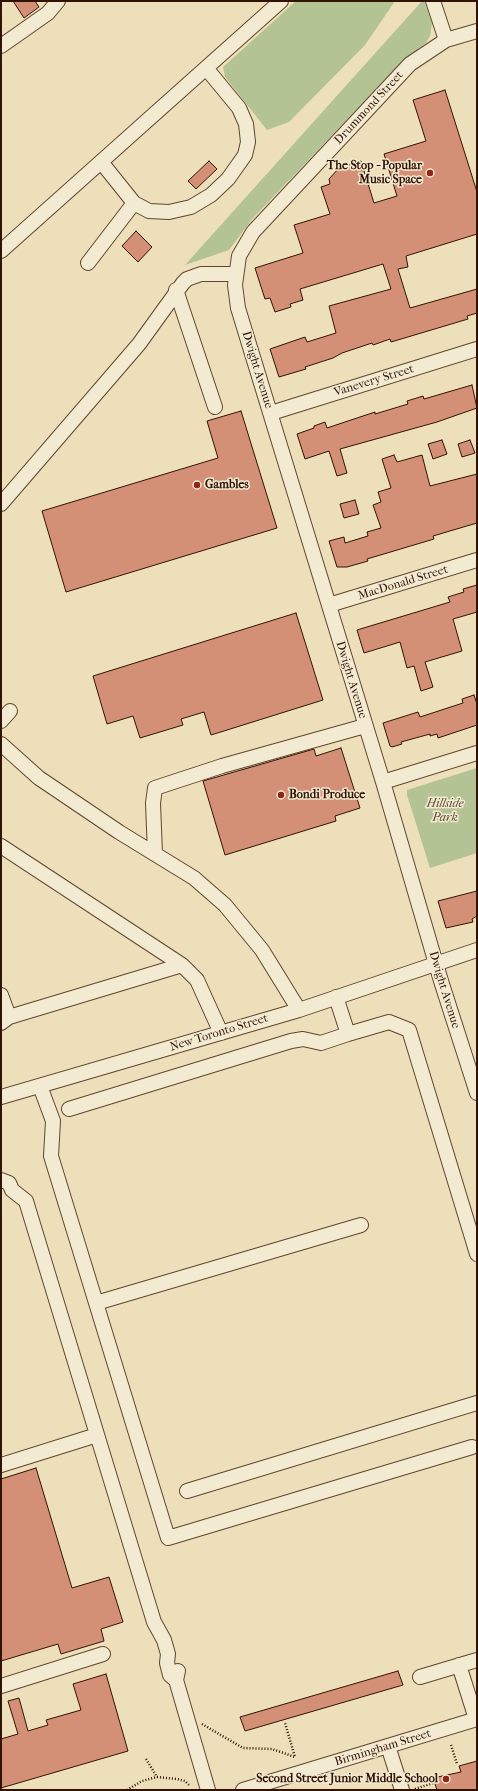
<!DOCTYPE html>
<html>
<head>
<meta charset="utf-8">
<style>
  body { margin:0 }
  #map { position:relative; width:478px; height:1791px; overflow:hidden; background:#eddfb9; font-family:"IM FELL French Canon",serif }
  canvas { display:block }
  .frame { position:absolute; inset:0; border:2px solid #311303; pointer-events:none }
</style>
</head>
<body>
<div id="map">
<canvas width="478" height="1791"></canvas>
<div class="frame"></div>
</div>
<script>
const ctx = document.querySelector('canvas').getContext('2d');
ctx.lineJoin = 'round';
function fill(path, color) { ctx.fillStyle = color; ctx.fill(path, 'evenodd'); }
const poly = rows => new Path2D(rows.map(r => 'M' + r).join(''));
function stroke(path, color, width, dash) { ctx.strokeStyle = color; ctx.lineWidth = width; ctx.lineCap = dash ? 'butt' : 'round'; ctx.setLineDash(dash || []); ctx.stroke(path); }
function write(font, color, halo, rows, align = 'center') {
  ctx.font = font + ' "IM FELL French Canon",serif'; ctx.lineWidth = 3; ctx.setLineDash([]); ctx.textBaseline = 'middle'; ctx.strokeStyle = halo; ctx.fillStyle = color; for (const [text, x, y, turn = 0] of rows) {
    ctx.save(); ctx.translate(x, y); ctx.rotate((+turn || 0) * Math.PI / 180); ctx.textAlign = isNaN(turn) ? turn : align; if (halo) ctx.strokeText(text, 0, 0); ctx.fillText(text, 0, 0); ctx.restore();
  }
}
fill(poly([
  [296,1,395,1,365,45,289,122,267,130,225,77,223,67],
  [422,1,424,1,432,23,430,36,426,43,407,57,253,218,229,250,185,265],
  [477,768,477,853,430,868,407,795,407,790]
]), '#b3c393');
const building = poly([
  [13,1,35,1,39,7,24,18,13,1],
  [445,90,477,192,477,234,406,256,408,267,398,269,410,308,477,289,477,313,467,316,468,319,448,325,391,342,390,339,373,345,372,343,342,353,333,358,305,367,306,369,279,377,270,349,305,337,307,342,336,333,329,306,391,289,383,264,300,289,303,300,290,304,291,307,275,312,270,298,265,299,255,268,303,253,294,225,330,214,321,187,330,184,329,179,339,168,361,161,374,203,397,196,384,154,426,141,413,100,445,90],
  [209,161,217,169,196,189,188,181,209,161],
  [136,231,152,247,138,262,122,246,136,231],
  [472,385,477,408,437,422,340,449,347,473,337,476,329,451,305,459,297,434,314,428,314,426,325,422,327,428,375,412,375,414,408,404,407,401,423,396,424,399,472,385],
  [241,411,277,528,66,592,42,511,218,458,207,421,241,411],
  [442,440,447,454,433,459,428,444,442,440],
  [470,440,475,453,462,457,458,444,470,440],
  [394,455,397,462,422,455,430,486,477,474,477,523,433,536,434,539,367,559,368,561,347,567,337,567,329,541,344,537,345,543,368,536,367,532,381,528,373,505,381,502,378,492,391,488,382,459,394,455],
  [355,500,359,514,344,518,340,504,355,500],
  [477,585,477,612,453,619,462,651,425,662,433,687,421,691,414,666,407,668,400,642,364,653,357,630,450,602,448,597,464,592,463,589,477,585],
  [296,613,323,700,211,735,204,712,181,719,183,725,140,738,133,716,107,724,93,676,296,613],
  [474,695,477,704,477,725,438,738,437,734,430,736,430,734,401,742,402,744,392,747,390,746,383,723,418,712,420,717,463,703,462,699,474,695],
  [341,748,360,808,335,816,336,821,225,855,203,781,314,749,316,756,341,748],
  [477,891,477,916,472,919,473,922,446,928,438,901,477,891],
  [36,1468,72,1588,109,1577,123,1622,101,1629,104,1641,61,1654,58,1644,1,1661,1,1479,36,1468],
  [398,1671,403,1685,245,1731,240,1717,398,1671],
  [106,1674,128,1751,1,1788,1,1739,18,1734,8,1701,19,1698,28,1731,48,1725,46,1720,81,1710,73,1684,106,1674],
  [477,1761,477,1790,437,1790,433,1778,461,1772,459,1766,477,1761]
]);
fill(building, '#d48f77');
stroke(building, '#311303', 1);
const minor = poly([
  [433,1,446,40],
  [477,31,446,40,410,64,253,232,239,256,235,285,238,308,383,782,441,981,477,1093],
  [1,46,48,13,58,1],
  [102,163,134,203,149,211,169,212,191,207,211,195,228,179,245,155,248,142,246,124,239,108,206,68],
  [1,251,281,1],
  [88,263,134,203],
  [176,290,215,407],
  [271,413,477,349],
  [1,504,139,344,183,283,187,279,201,274,235,274],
  [329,605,477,560],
  [1,721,10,711],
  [1,744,39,778,119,832,194,878,225,905,262,950,299,1010],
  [383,782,477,753],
  [1,846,182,965],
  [155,854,153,803,155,788,222,766,365,726],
  [1,995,9,1017],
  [336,997,348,1034,389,1022,409,1030,477,1254],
  [1,1023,9,1017,182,965,197,980,221,1033],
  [40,1086,53,1121,51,1156,168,1538,472,1447],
  [1,1097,299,1010,477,950],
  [69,1109,291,1041,303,1039,321,1043,348,1034],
  [1,1180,9,1183,12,1190,26,1201,154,1622,164,1640,168,1654,167,1663,170,1675,176,1680],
  [96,1303,361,1225],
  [1,1465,97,1435],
  [187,1491,477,1403],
  [459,1665,476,1719],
  [178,1671,176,1680,208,1790],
  [420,1677,477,1660],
  [1,1686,103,1654],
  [388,1746,402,1790],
  [243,1790,477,1719]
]);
stroke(minor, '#604630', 16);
stroke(poly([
  [202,1724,243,1748,272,1749,295,1757,285,1723],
  [451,1745,457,1764],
  [146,1759,157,1777],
  [415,1789,433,1783],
  [127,1790,142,1781,157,1777,177,1779,185,1781,190,1786]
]), '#311303', 2.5, [1, 2]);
stroke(minor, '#f3ead2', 14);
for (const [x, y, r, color] of [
  [430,173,4,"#8f2418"],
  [197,485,4,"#8f2418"],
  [281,795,4,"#8f2418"],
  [446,1779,4,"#8f2418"]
]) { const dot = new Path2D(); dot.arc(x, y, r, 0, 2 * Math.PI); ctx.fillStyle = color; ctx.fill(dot); stroke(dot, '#f3ead2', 1.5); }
write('12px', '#311303', '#f3ead2', [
  ["Drummond Street",369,108,-47],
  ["Dwight Avenue",257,370,73],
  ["Vanevery Street",374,381,-17],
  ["MacDonald Street",403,583,-17],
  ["Dwight Avenue",351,680,73],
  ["Dwight Avenue",444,990,73],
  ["New Toronto Street",219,1033,-17],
  ["Birmingham Street",383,1748,-17]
]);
write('bold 12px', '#311303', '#f3ead2', [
  ["The Stop - Popular",422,166],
  ["Music Space",422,180],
  ["Gambles",205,485,"left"],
  ["Bondi Produce",289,795,"left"],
  ["Second Street Junior Middle School",438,1779]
], 'right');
write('italic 12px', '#58482e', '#f3ead2', [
  ["Hillside",445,804],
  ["Park",445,818]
]);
</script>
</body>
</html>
